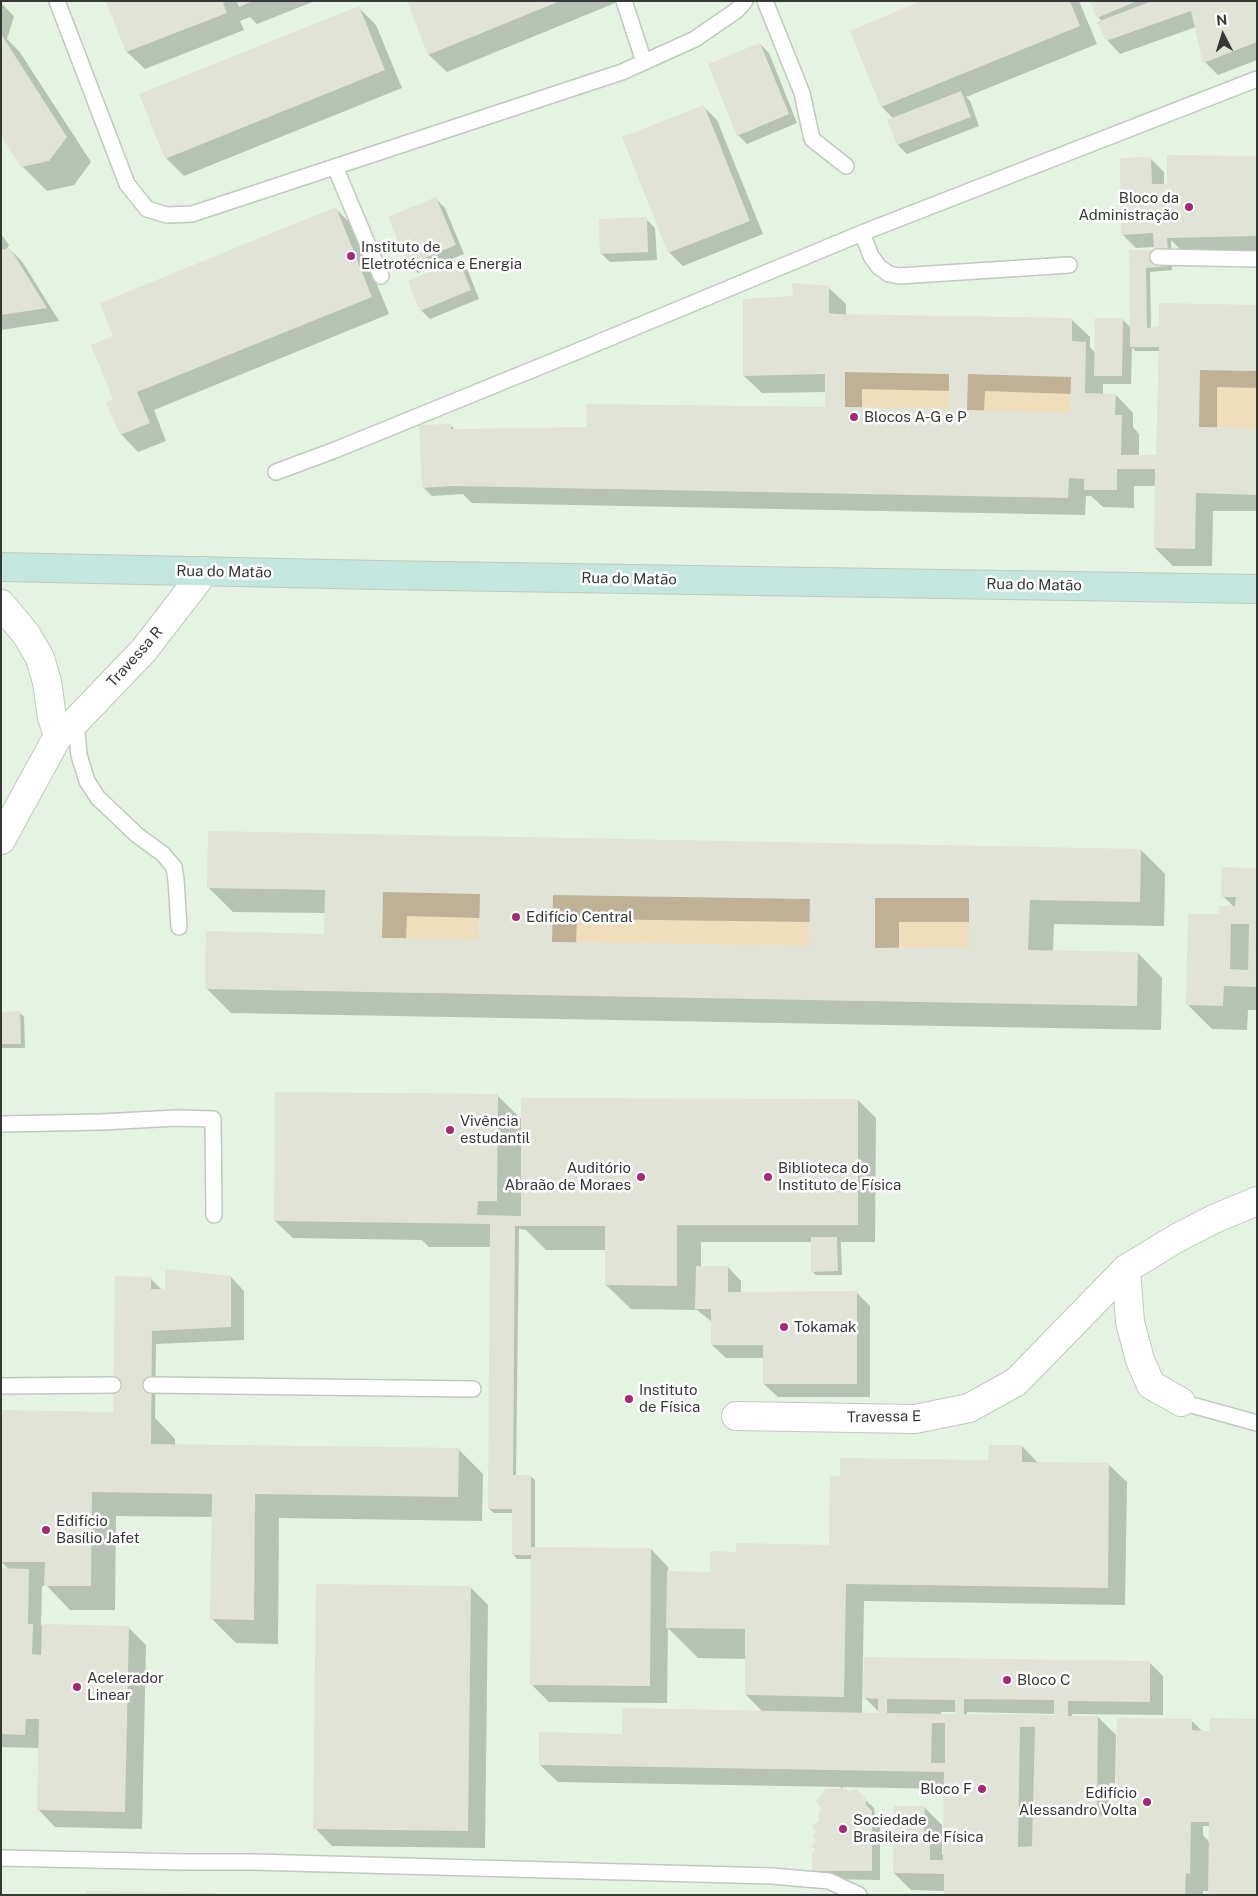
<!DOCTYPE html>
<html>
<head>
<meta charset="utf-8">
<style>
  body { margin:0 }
  #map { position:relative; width:1258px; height:1896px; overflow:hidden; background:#f5fef4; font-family:"Public Sans",sans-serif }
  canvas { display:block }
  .frame { position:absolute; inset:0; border:2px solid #353935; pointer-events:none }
  .north { position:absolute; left:1198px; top:10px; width:50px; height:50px; -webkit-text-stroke:4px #fff; paint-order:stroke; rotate:355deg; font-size:14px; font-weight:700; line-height:20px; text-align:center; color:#353935 }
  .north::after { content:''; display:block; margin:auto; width:18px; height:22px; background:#353935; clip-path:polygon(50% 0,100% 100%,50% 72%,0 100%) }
</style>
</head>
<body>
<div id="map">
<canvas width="1258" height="1896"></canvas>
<div class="frame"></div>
<div class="north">N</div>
</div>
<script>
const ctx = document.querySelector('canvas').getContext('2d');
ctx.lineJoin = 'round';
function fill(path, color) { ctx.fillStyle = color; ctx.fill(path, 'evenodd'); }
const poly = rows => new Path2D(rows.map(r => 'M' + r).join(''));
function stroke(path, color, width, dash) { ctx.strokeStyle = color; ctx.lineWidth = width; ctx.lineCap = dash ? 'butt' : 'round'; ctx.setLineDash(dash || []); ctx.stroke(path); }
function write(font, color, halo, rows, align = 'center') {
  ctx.font = font + ' "Public Sans",sans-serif'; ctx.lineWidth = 5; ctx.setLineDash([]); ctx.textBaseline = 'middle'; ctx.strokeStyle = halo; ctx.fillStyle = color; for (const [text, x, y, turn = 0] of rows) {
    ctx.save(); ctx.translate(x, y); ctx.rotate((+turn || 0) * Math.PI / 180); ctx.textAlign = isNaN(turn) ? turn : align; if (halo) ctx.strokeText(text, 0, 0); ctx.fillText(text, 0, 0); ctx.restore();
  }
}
fill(poly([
  [1,1,1257,1,1257,1895,1,1895]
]), '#e4f3e2');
fill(poly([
  [1200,370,1257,371,1257,428,1199,427],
  [845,372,949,374,949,409,845,407],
  [968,374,1071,377,1070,413,967,410],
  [383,892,480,894,479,939,382,938],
  [553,895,810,899,809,946,552,942],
  [875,898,969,898,969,947,875,948]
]), '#f0ddbb');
fill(poly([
  [107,1,315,1,257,24,250,17,240,21,244,30,145,69,127,52],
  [408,1,620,1,447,72,429,55],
  [924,1,1079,1,1097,44,966,97,970,101,979,126,907,154,898,145,889,120,894,119,882,107,851,31],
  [1091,1,1257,1,1257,60,1218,75,1205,62,1196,27,1120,54,1107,40,1102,21,1098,17],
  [1,3,14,16,7,39,19,51,91,162,74,185,47,191,22,166,1,134],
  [358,7,376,25,402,88,184,176,166,158],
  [760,44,769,53,797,123,747,144,738,135],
  [703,106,717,120,763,234,683,266,669,252],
  [1257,157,1257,250,1182,251,1171,240,1172,270,1150,272,1151,329,1257,306,1257,388,1217,387,1217,428,1257,429,1257,511,1213,511,1212,566,1173,566,1155,548,1156,486,1134,486,1134,508,1103,507,1091,496,1086,496,1085,515,472,503,463,494,432,496,423,487,450,425,455,430,588,428,826,408,826,392,762,393,744,376,795,298,828,287,846,304,846,316,1072,320,1090,337,1090,347,1095,353,1123,320,1131,328,1130,252,1155,251,1155,247,1136,248,1122,234,1150,158,1164,172,1164,185],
  [1132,347,1135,351,1159,351,1157,456,1139,456,1139,434,1133,427,1133,413,1116,395,1103,395,1103,384,1131,384],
  [862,389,950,391,950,410,862,408],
  [985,391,1072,394,1072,414,984,412],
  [436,199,445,208,464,254,418,273,409,264],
  [336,209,353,226,389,314,154,410,166,441,138,452,121,434,115,337],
  [646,219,655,228,657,260,610,262,601,253],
  [1,234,9,245,6,250,10,249,23,263,59,321,1,330],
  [459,262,468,271,479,299,430,319,421,310],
  [1141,850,1165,874,1164,926,1054,924,1053,952,1138,953,1162,978,1161,1030,231,1013,206,988,325,935,326,913,233,912,208,887],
  [407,916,480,918,480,940,406,939],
  [577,919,811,922,811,947,576,943],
  [899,922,970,922,970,948,899,949],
  [1257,870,1257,1010,1248,1010,1247,1030,1212,1029,1187,1004,1220,915,1234,907,1223,896],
  [1,1013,20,1013,24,1017,25,1048,1,1048],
  [276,1094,497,1095,522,1120,522,1099,858,1100,876,1118,875,1242,841,1242,842,1275,816,1275,812,1271,812,1242,701,1242,701,1267,728,1267,741,1281,741,1293,857,1293,870,1306,870,1397,778,1397,764,1384,764,1358,726,1358,712,1345,712,1322,697,1310,631,1309,606,1285,606,1250,546,1250,526,1230,519,1229,516,1476,530,1476,535,1480,535,1548,651,1549,668,1567,668,1572,711,1573,711,1553,737,1553,737,1544,830,1546,831,1477,841,1478,841,1459,990,1461,990,1446,1022,1446,1039,1464,1109,1465,1127,1482,1125,1605,864,1601,862,1713,881,1714,865,1698,865,1658,1150,1663,1163,1676,1163,1715,1072,1714,1072,1717,1098,1717,1116,1735,1115,1784,1118,1784,1119,1719,1191,1720,1203,1732,1209,1732,1211,1734,1211,1719,1257,1720,1257,1895,1209,1895,1209,1891,1203,1891,1203,1895,945,1895,945,1891,911,1890,894,1873,895,1807,924,1807,942,1825,942,1854,944,1856,945,1789,842,1787,848,1793,856,1791,874,1808,875,1815,880,1822,880,1880,822,1879,813,1870,813,1854,817,1850,812,1846,818,1841,813,1836,818,1831,814,1827,820,1821,819,1814,823,1809,818,1801,826,1790,841,1790,841,1787,558,1782,540,1765,540,1733,624,1735,624,1709,763,1712,746,1695,747,1659,698,1658,668,1628,667,1703,549,1702,531,1684,532,1559,517,1559,513,1554,513,1513,494,1513,489,1509,491,1247,429,1247,422,1240,293,1238,275,1221],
  [941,1712,956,1712,956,1715,941,1715],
  [967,1712,1056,1714,1056,1716,967,1715],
  [1203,1826,1210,1826,1209,1842,1203,1835],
  [231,1277,244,1291,244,1340,156,1344,155,1418,175,1439,175,1445,458,1449,483,1474,482,1521,279,1518,278,1644,236,1643,212,1619,213,1517,116,1516,115,1610,70,1610,47,1586,42,1586,41,1625,128,1627,146,1645,142,1829,55,1827,38,1809,39,1748,1,1747,1,1569,9,1570,1,1561,117,1414,150,1278,162,1290],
  [470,1587,488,1605,485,1848,332,1846,315,1828]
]), '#0003');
fill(poly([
  [106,1,228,1,223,3,227,13,126,52],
  [236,1,253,1,239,7],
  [407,1,560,1,428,55],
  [921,1,1070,1,1080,26,881,107,850,31],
  [1090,1,1137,1,1097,18],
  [1152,1,1257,1,1257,42,1203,63,1191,11,1106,41,1097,22],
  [359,6,385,70,165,159,139,94],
  [1,34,67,137,49,161,21,167,1,136],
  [760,43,789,114,737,136,708,64],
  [961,91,971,117,897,145,887,120],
  [704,105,750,221,668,253,622,137],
  [1167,155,1257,156,1257,236,1167,238,1169,266,1146,268,1147,328,1159,326,1159,303,1257,305,1257,371,1200,370,1199,427,1257,428,1257,495,1196,493,1195,549,1154,548,1155,469,1117,469,1117,490,1084,490,1084,479,1069,478,1068,498,453,486,422,488,419,425,451,424,451,429,461,429,587,427,586,404,825,407,825,374,743,376,743,299,793,296,792,283,829,286,829,313,836,314,1072,318,1072,341,1086,342,1085,393,1116,394,1115,415,1122,415,1121,455,1156,455,1159,347,1130,347,1129,250,1154,250,1153,233,1121,235,1120,158,1151,157,1152,184,1167,184],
  [845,372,949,374,949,409,845,407],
  [968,374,1071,377,1070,413,967,410],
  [436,197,456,245,408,265,388,217],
  [336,207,372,297,137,392,150,423,120,435,106,402,113,399,91,345,113,336,100,303],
  [647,217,648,252,600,254,599,219],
  [10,248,47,308,1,315,1,250],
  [459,260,471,290,420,311,408,281],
  [1095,318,1123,318,1122,376,1094,376],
  [208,831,1141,849,1140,902,1030,900,1028,950,1138,952,1137,1006,205,989,206,931,324,934,325,890,207,888],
  [383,892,480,894,479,939,382,938],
  [553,895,810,899,809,946,552,942],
  [875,898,969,898,969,947,875,948],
  [1222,867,1257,868,1257,987,1224,986,1223,1006,1186,1005,1188,914,1219,914,1219,906,1235,906,1236,897,1221,897],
  [1231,924,1249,924,1248,970,1230,969],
  [20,1011,21,1044,1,1044,1,1012],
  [275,1092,498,1094,497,1201,478,1201,477,1215,521,1216,521,1098,858,1099,858,1225,677,1225,677,1286,605,1285,605,1226,515,1226,513,1475,531,1475,531,1547,651,1548,650,1686,530,1685,531,1555,512,1555,512,1509,488,1509,490,1224,274,1221],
  [811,1237,837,1237,838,1271,811,1272],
  [696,1266,728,1266,728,1292,857,1291,857,1384,763,1384,763,1345,711,1345,711,1309,695,1309],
  [165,1269,231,1276,231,1327,152,1331,151,1444,459,1448,458,1497,255,1494,254,1620,210,1619,212,1494,92,1492,91,1586,44,1586,45,1562,1,1562,1,1410,113,1412,115,1276,151,1277,151,1289,165,1289],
  [989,1445,1022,1445,1022,1462,1109,1463,1108,1588,846,1584,844,1697,745,1695,745,1629,666,1628,667,1571,710,1572,710,1551,736,1552,736,1543,829,1545,830,1476,840,1476,840,1458,988,1460],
  [1,1568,29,1569,28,1624,33,1624,32,1654,41,1655,42,1624,129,1626,125,1812,37,1810,39,1719,26,1719,25,1735,1,1734],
  [316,1584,471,1586,468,1831,313,1829],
  [864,1657,1150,1661,1150,1702,1068,1701,1068,1716,1098,1716,1097,1815,1108,1816,1109,1783,1116,1783,1117,1718,1192,1719,1192,1730,1209,1731,1210,1718,1257,1719,1257,1895,1208,1895,1209,1822,1191,1822,1190,1874,1186,1873,1185,1895,944,1895,944,1874,893,1873,894,1806,925,1806,924,1840,930,1841,930,1860,943,1860,944,1772,539,1765,539,1732,622,1734,623,1708,878,1713,878,1699,863,1698],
  [887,1699,955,1700,955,1714,887,1713],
  [964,1699,1054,1700,1054,1715,964,1714],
  [932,1723,945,1723,945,1763,931,1763],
  [1020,1727,1035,1727,1032,1846,1018,1847],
  [845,1788,848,1791,856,1789,866,1798,866,1805,872,1811,872,1871,812,1871,812,1853,816,1850,811,1846,816,1841,812,1836,816,1831,812,1826,819,1821,818,1813,822,1809,816,1801,826,1789],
  [86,1891,215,1893,215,1895,86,1895]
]), '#e1e3d6');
const lane = poly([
  [57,1,127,184,147,209,167,215,192,214,622,72,695,39,737,10,745,1],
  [624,1,644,62],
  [765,1,802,93,812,139,846,166],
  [335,167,381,276],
  [862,233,871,256,879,267,889,274,899,276,1069,265],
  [1158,257,1257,259],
  [276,472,335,450,566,356,862,233,1257,79],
  [76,721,79,755,87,781,98,798,137,835,163,854,174,867,176,880,179,927],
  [1,1124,101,1122,176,1118,213,1119,214,1215],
  [151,1385,473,1389],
  [1,1386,113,1385],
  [1181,1402,1257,1423],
  [1,1858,183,1862,253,1862,772,1876,829,1881,859,1895]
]);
const street = poly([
  [1,604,26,634,40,658,47,682,52,717,58,736],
  [1,840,58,736,76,721,144,650,205,571],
  [1126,1269,1130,1322,1140,1360,1151,1385,1181,1402],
  [736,1416,915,1419,969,1408,1016,1382,1126,1269,1177,1238,1214,1219,1257,1201]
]);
const secondary = poly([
  [1,567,379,575,1257,589]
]);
stroke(lane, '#c0c9bf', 18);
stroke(street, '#c0c9bf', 30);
stroke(secondary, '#c0c9bf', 30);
stroke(lane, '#fff', 15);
stroke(street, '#fff', 28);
stroke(secondary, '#c3e6de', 28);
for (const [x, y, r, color] of [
  [1189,207,5,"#aa2773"],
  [351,256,5,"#aa2773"],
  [854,417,5,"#aa2773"],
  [516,917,5,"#aa2773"],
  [450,1130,5,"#aa2773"],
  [641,1177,5,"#aa2773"],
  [768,1177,5,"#aa2773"],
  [784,1327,5,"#aa2773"],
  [629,1399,5,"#aa2773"],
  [46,1530,5,"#aa2773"],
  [1007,1680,5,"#aa2773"],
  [77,1687,5,"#aa2773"],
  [982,1789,5,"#aa2773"],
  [1147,1802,5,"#aa2773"],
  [843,1829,5,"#aa2773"]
]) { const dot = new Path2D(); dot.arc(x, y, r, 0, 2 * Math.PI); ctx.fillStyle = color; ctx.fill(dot); stroke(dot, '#fff', 2); }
write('15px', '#353935', '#fff', [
  ["Bloco da",1179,198,"right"],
  ["Administração",1179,215,"right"],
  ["Instituto de",361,247],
  ["Eletrotécnica e Energia",361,264],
  ["Blocos A-G e P",864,417],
  ["Edifício Central",526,917],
  ["Vivência",460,1121],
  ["estudantil",460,1138],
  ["Auditório",631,1168,"right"],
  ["Abraão de Moraes",631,1185,"right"],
  ["Biblioteca do",778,1168],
  ["Instituto de Física",778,1185],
  ["Tokamak",794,1327],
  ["Instituto",639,1390],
  ["de Física",639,1407],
  ["Edifício",56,1521],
  ["Basílio Jafet",56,1538],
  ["Acelerador",87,1678],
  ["Linear",87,1695],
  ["Bloco C",1017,1680],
  ["Bloco F",972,1789,"right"],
  ["Edifício",1137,1793,"right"],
  ["Alessandro Volta",1137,1810,"right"],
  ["Sociedade",853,1820],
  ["Brasileira de Física",853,1837]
], 'left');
write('15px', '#353935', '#fff', [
  ["Rua do Matão",224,572,1],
  ["Rua do Matão",629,579,1],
  ["Rua do Matão",1034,585,1],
  ["Travessa R",135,657,-48],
  ["Travessa E",884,1417,-1]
]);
</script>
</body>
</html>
